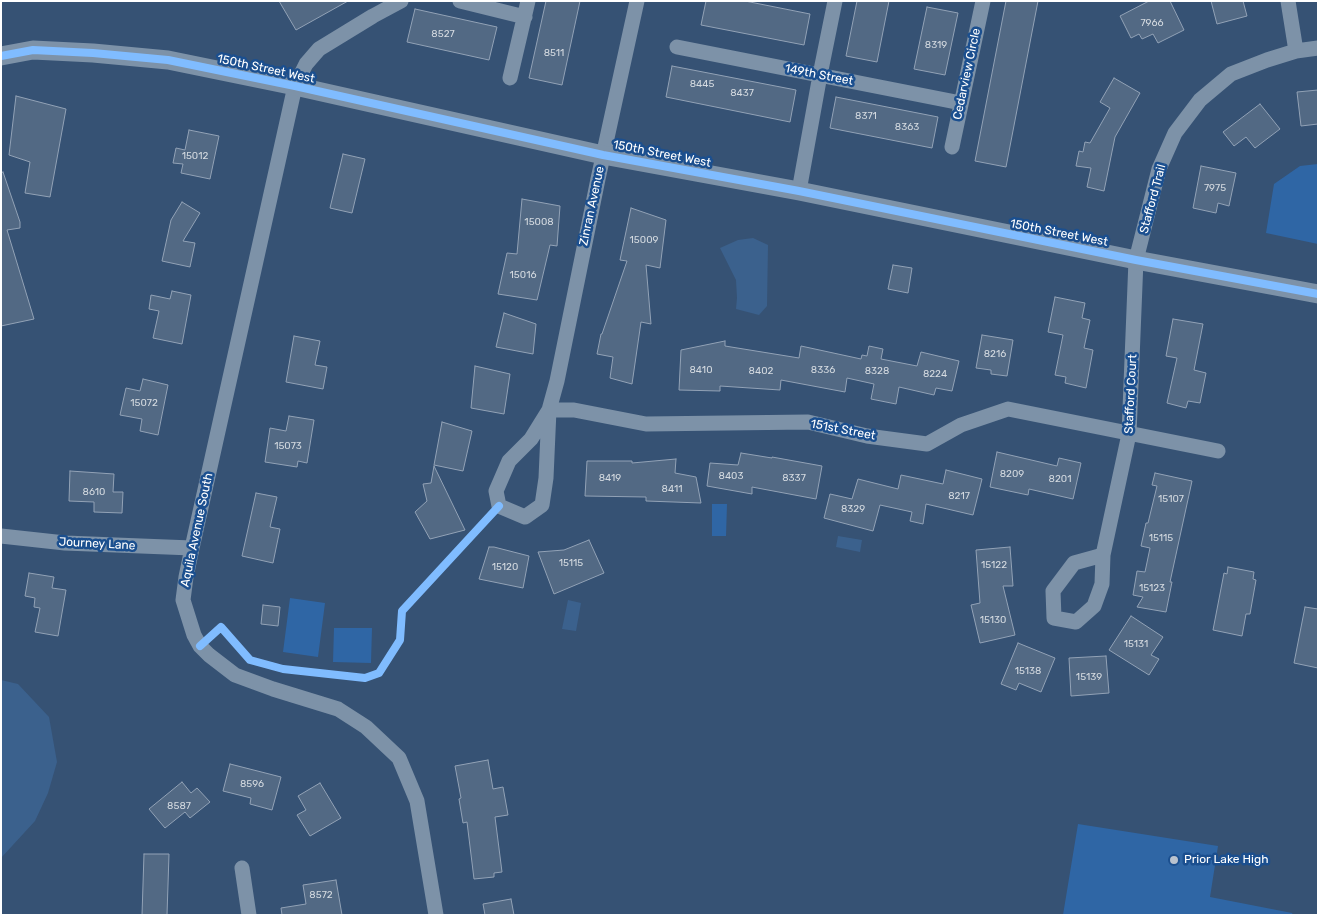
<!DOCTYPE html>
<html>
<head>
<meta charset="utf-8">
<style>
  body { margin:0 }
  #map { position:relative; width:1319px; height:916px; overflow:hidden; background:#365274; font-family:Rubik,sans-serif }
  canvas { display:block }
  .frame { position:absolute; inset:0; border:2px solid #fff; pointer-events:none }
</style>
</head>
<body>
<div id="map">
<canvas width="1319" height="916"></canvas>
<div class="frame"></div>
</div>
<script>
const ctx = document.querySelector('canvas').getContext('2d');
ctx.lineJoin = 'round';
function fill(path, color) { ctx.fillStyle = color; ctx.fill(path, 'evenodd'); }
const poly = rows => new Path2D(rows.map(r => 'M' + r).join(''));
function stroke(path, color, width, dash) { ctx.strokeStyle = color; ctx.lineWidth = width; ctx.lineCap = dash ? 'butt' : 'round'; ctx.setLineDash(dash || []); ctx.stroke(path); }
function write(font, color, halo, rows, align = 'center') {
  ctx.font = font + ' Rubik,sans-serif'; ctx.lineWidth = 5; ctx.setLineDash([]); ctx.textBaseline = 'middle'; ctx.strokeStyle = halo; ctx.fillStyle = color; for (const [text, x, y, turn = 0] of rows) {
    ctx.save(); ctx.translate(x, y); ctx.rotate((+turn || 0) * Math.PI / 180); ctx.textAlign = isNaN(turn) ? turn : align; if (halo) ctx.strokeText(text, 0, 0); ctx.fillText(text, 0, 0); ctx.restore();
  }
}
fill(poly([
  [1318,164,1318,244,1266,233,1274,184,1300,166],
  [712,504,727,504,726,536,712,536],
  [290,598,325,603,318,657,283,652],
  [334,628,372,628,371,663,333,662],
  [1078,824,1218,846,1210,897,1292,913,1293,915,1063,915]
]), '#2f66a5');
fill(poly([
  [753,238,768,245,767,306,759,315,736,309,737,298,736,280,720,248,738,240],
  [838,536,862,540,860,552,836,547],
  [568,600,581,603,576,631,562,629],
  [1,680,18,684,49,717,57,762,48,793,35,821,1,858]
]), '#3b618d');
const building = poly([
  [279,1,348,1,296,30,279,1],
  [546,1,580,1,562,85,529,78,546,1],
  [706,1,745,1,810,14,804,45,701,25,706,1],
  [857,1,889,1,877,62,846,56,857,1],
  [1006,1,1038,1,1006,167,975,161,1006,1],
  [1149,1,1170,1,1184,30,1158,43,1153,34,1142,39,1139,34,1131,38,1120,16,1149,1],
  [1211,1,1243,1,1247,16,1217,24,1211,1],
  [927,7,958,13,945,75,914,69,927,7],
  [415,9,497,27,489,60,407,42,415,9],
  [672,66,796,90,790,122,666,97,672,66],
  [1114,78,1140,93,1115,137,1104,191,1087,187,1091,168,1076,166,1079,151,1083,152,1085,142,1090,143,1110,108,1100,102,1114,78],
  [1318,90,1318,124,1301,126,1297,92,1318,90],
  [16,96,66,109,50,197,25,193,30,162,9,155,16,96],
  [836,97,938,117,932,148,830,128,836,97],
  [1260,104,1280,129,1255,148,1246,137,1234,146,1223,132,1260,104],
  [189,130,219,136,210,179,181,173,183,164,173,163,176,148,185,150,189,130],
  [343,154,365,159,352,213,330,208,343,154],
  [1201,166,1236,173,1229,206,1218,203,1216,213,1193,208,1201,166],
  [3,172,20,222,20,228,7,230,34,319,1,326,1,173,3,172],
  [522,199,560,206,557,246,550,245,537,300,498,294,507,253,517,254,522,199],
  [182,202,200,213,183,241,195,243,190,267,162,261,171,220,182,202],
  [631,208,666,220,660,268,646,265,651,324,641,322,632,384,610,378,613,357,597,354,601,334,602,334,627,261,620,260,631,208],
  [893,265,912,268,908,293,888,289,893,265],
  [172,291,191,295,182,344,153,338,159,311,149,309,151,295,170,299,172,291],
  [1055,297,1085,303,1082,318,1090,320,1084,348,1093,350,1086,388,1065,383,1066,377,1055,375,1063,335,1048,332,1055,297],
  [504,313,536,324,533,354,496,347,504,313],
  [1173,319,1203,324,1194,370,1206,373,1200,403,1188,401,1186,408,1167,403,1177,358,1166,356,1173,319],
  [982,335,1013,340,1007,376,991,374,991,370,976,368,982,335],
  [294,336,320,341,315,365,327,367,323,389,286,382,294,336],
  [725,341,725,346,799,358,801,346,861,359,862,355,867,356,869,346,883,349,881,359,917,366,921,352,959,361,952,391,936,388,934,395,899,387,896,404,871,399,874,384,847,378,845,392,781,380,780,390,720,386,720,391,679,390,681,350,725,341],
  [475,366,510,374,504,414,471,408,475,366],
  [143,379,168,385,158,435,140,431,142,419,120,415,126,388,140,391,143,379],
  [289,416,314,420,307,463,298,461,297,467,265,462,270,428,286,431,289,416],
  [442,422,472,431,463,471,434,465,442,422],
  [997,452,1057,466,1059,458,1081,463,1073,499,1029,489,1028,495,990,487,997,452],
  [741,453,772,458,772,457,822,466,816,499,752,487,752,494,707,486,710,463,738,465,741,453],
  [676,459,675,473,696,477,701,503,646,501,646,497,585,496,587,461,632,461,632,463,676,459],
  [434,466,465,530,430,539,415,512,427,501,423,484,431,483,434,466],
  [946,470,982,479,973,515,926,504,923,524,910,521,912,512,880,505,873,531,824,518,830,494,852,499,858,479,898,489,901,475,943,484,946,470],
  [70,471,114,474,113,492,123,492,122,513,94,512,94,502,69,501,70,471],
  [1155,473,1192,481,1170,582,1172,582,1166,612,1137,607,1143,597,1133,595,1137,571,1145,572,1150,548,1141,546,1146,523,1148,523,1157,486,1152,485,1155,473],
  [256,493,277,497,270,527,280,529,273,563,242,556,256,493],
  [589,540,604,573,554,594,538,552,564,550,589,540],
  [489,547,494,547,529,556,523,588,479,579,489,547],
  [1010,547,1013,586,1003,586,1015,635,980,643,971,605,980,603,976,550,1010,547],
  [1228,567,1254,572,1253,579,1256,580,1250,614,1246,614,1242,636,1213,630,1224,573,1227,574,1228,567],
  [29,573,54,577,52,588,66,590,58,636,35,632,40,608,34,607,35,598,25,596,29,573],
  [263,605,280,607,278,626,261,624,263,605],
  [1305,607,1318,609,1318,668,1294,663,1305,607],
  [1131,616,1163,637,1151,655,1159,659,1149,675,1109,650,1131,616],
  [1018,643,1055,658,1041,692,1019,683,1016,690,1001,684,1018,643],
  [1106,656,1109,693,1071,696,1069,658,1106,656],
  [488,760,493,789,503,787,508,815,495,817,502,872,494,873,494,877,474,879,467,822,463,823,459,799,461,798,455,766,488,760],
  [230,764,281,777,272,810,250,804,251,798,223,791,230,764],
  [182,782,191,793,197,788,210,802,190,818,185,812,165,828,149,809,182,782],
  [320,783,341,818,310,836,297,815,306,810,298,796,320,783],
  [144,854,169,854,167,915,142,915,144,854],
  [336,880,342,915,282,915,281,908,306,904,303,885,336,880],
  [511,899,514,915,485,915,483,904,511,899]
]);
fill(building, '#526984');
stroke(building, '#92a2b6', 1);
stroke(poly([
  [401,1,373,16,319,49,306,64,295,86,192,548,186,577,183,600,194,635,200,646,209,655,235,675,273,689,338,709,366,727,399,758,417,801,436,915],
  [460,1,525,17],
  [1288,1,1296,51],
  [677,47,961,103],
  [510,78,528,1],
  [952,147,983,1],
  [799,191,820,75,835,1],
  [549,410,574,410,646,424,808,422,867,436,927,444,961,425,1008,409,1218,451],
  [549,410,531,439,509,461,496,491,499,506,525,517,542,505,546,478,549,410,557,381,598,179,637,1],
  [1,536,65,543,192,548],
  [1103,555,1102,584,1094,606,1076,622,1054,618,1053,591,1074,563,1103,555,1129,434,1136,260,1159,169,1175,133,1200,100,1231,74,1267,60,1296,51,1318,48],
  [242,868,249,915]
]), '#7d92a8', 15);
stroke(poly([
  [1,56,33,50,93,53,168,60,295,86,603,155,799,191,1136,260,1318,294]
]), '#7d92a8', 19);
stroke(poly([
  [1,56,33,50,93,53,168,60,295,86,603,155,799,191,1136,260,1318,294],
  [200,646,221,627,250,660,283,669,365,678,379,673,400,640,402,611,499,506]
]), '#80bcff', 8);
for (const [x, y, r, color] of [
  [1174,860,5,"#b9c2ce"]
]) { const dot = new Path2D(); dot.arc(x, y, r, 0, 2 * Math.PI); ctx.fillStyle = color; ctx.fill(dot); stroke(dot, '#1b4f8f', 2); }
write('10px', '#d4dae0', null, [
  ["7966",1152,23],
  ["8527",443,34],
  ["8319",936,45],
  ["8511",554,53],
  ["8445",702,84],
  ["8437",742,93],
  ["8371",866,116],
  ["8363",907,127],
  ["15012",195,156],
  ["7975",1215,188],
  ["15008",539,222],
  ["15009",644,240],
  ["15016",523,275],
  ["8216",995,354],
  ["8410",701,370],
  ["8336",823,370],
  ["8402",761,371],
  ["8328",877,371],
  ["8224",935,374],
  ["15072",144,403],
  ["15073",288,446],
  ["8209",1012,474],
  ["8403",731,476],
  ["8419",610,478],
  ["8337",794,478],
  ["8201",1060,479],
  ["8411",672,489],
  ["8610",94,492],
  ["8217",959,496],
  ["15107",1171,499],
  ["8329",853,509],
  ["15115",1161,538],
  ["15115",571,563],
  ["15122",994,565],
  ["15120",505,567],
  ["15123",1152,588],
  ["15130",993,620],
  ["15131",1136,644],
  ["15138",1028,671],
  ["15139",1089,677],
  ["8596",252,784],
  ["8587",179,806],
  ["8572",321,895]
]);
write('12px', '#fff', '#1b4f8f', [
  ["150th Street West",266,69,12],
  ["Cedarview Circle",967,74,-78],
  ["149th Street",819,75,11],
  ["150th Street West",662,154,11],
  ["Stafford Trail",1153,199,-75],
  ["Zinran Avenue",592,206,-78],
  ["150th Street West",1059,233,11],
  ["Stafford Court",1131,394,-87],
  ["151st Street",843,430,11],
  ["Aquila Avenue South",197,530,-78],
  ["Journey Lane",97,544,3]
]);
write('12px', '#fff', '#1b4f8f', [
  ["Prior Lake High",1184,860]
], 'left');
</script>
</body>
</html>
